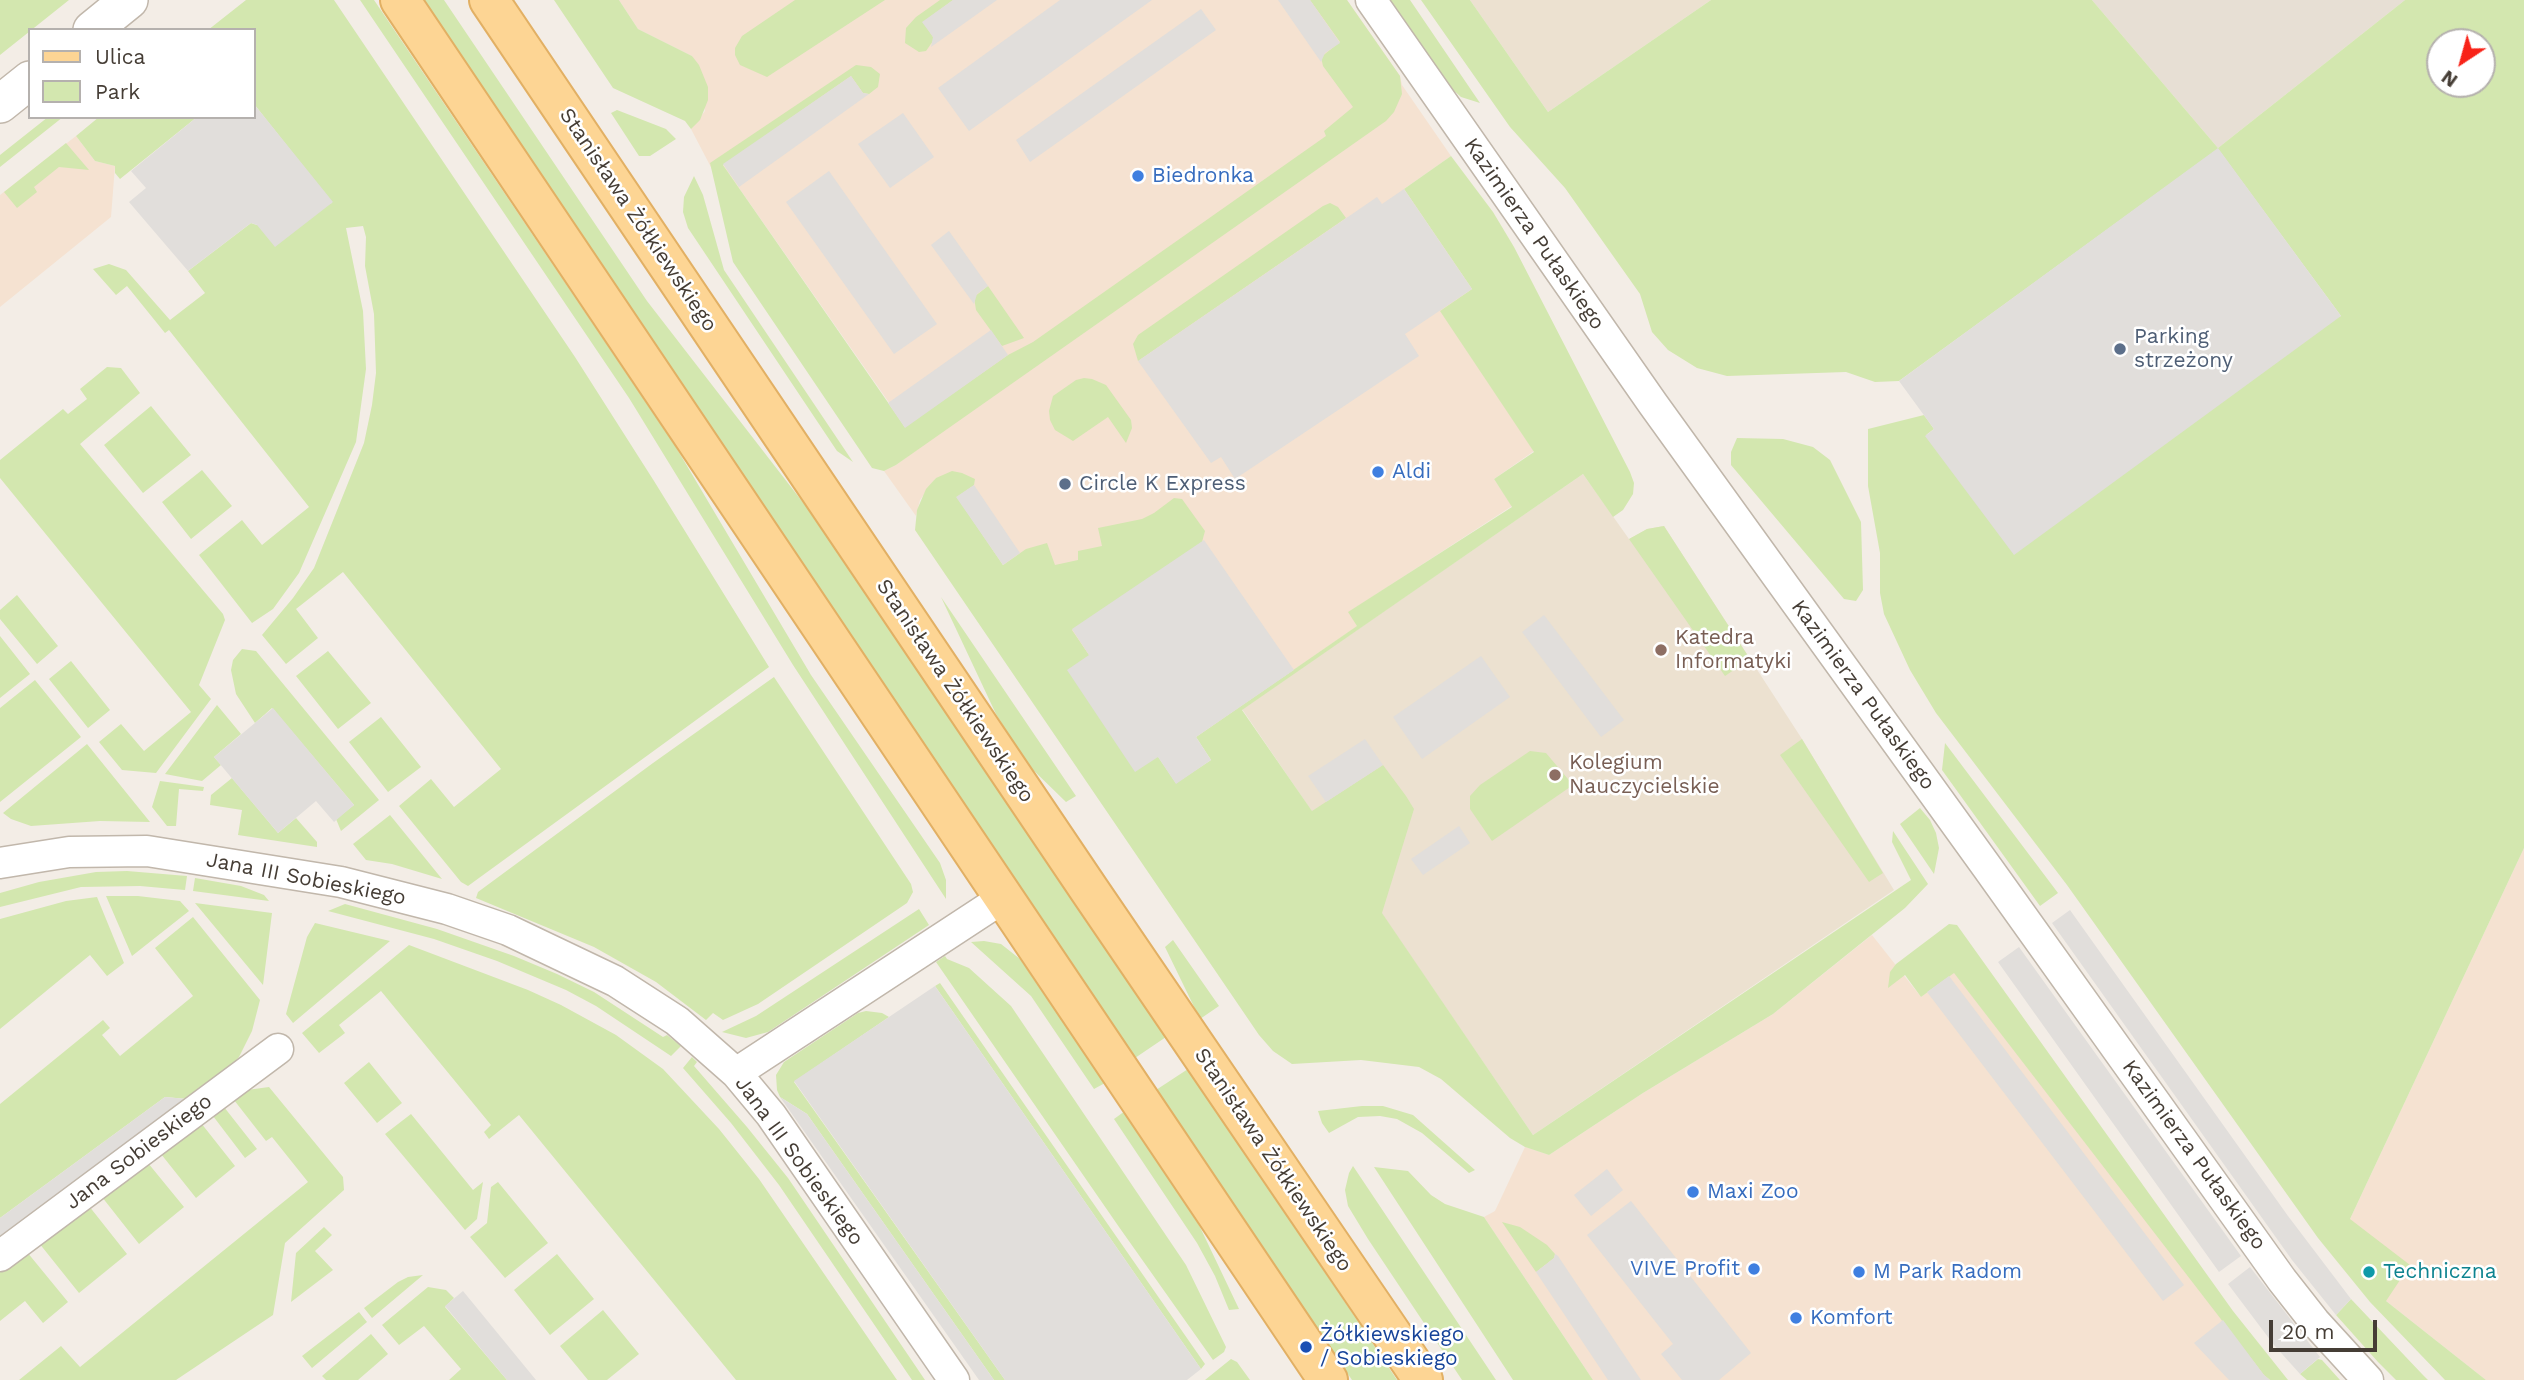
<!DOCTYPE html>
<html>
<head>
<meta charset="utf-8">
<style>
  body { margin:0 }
  #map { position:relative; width:2524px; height:1380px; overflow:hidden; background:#f3ede6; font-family:"Work Sans",sans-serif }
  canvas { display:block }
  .legend { position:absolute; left:28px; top:28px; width:228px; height:91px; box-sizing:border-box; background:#fff; border:2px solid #b5b1ae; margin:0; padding:9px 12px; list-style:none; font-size:21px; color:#453d35 }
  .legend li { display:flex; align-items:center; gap:14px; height:35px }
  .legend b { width:35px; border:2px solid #b5b1ae }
  .north { position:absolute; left:2426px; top:28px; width:70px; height:70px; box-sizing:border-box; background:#fff; border:2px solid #b5b1ae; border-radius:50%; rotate:216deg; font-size:19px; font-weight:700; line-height:28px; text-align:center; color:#453d35 }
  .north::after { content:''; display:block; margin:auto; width:24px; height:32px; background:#f82318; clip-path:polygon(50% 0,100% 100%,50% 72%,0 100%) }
  .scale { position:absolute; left:2269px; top:1320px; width:108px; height:32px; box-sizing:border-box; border:4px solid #453d35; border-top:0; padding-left:9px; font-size:21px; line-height:24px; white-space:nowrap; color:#453d35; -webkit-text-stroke:5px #fff; paint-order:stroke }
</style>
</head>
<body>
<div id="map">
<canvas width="2524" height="1380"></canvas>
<ul class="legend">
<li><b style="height:9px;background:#fdd594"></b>Ulica</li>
<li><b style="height:19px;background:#d3e7af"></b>Park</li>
</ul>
<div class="north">N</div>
<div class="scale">20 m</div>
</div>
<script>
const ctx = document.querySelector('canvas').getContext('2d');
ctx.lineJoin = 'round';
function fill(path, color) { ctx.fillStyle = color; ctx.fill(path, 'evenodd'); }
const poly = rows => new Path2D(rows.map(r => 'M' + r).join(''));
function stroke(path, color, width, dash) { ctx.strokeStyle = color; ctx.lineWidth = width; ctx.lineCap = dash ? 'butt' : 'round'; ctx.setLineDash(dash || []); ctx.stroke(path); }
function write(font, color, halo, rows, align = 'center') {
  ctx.font = font + ' "Work Sans",sans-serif'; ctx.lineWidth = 5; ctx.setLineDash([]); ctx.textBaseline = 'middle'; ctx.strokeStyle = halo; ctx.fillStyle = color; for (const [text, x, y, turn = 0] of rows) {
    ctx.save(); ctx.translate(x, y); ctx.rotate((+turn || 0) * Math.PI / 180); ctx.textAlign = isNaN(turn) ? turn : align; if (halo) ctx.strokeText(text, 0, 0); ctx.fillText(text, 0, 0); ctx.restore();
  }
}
fill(poly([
  [2092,0,2405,0,2218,148]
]), '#e7dfd4');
fill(poly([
  [619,0,1347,0,1400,76,1402,85,1451,156,1404,189,1472,289,1441,311,1534,451,1494,479,1512,506,1349,612,1358,626,1196,737,1158,757,1135,772,1020,554,1003,565,956,497,936,478,920,500,916,516,884,471,896,465,920,447,723,165,714,173,691,129,705,111,692,56,638,29],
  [76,136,95,161,115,166,111,217,0,307,0,195],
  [2524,848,2524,1380,2486,1380,2386,1301,2350,1219],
  [1872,935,1921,997,1954,972,2270,1380,1593,1380,1484,1217,1495,1211,1525,1147,1549,1155,1643,1093,1773,1014]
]), '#f5e2d1');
fill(poly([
  [1470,0,1711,0,1548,112],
  [1583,474,1629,539,1647,529,1664,526,1802,739,1894,890,1533,1135,1242,709]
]), '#ece1d0');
fill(poly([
  [0,0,69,0,0,55],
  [246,0,334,0,575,357,654,481,769,667,468,886,461,882,399,806,431,779,454,807,501,769,343,572,296,609,318,638,286,664,262,635,293,598,314,568,364,443,372,405,376,373,374,314,365,266,366,237,363,226,346,228,363,311,366,369,356,442,299,573,273,609,252,623,199,555,242,520,262,545,309,507,169,330,165,333,127,286,116,295,93,269,109,264,126,270,170,320,205,293,188,271,251,223,257,225,332,203,254,104,254,30,208,30],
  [360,0,374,0,674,444,811,675,940,863,946,880,946,899,793,665,629,398],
  [423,0,444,0,647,301,808,509,1166,1037,1135,1058],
  [554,0,619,0,638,29,692,56,699,65,708,87,708,100,700,120,691,129,685,121,613,88],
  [795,0,885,0,767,77,740,65,735,55,735,48,742,36],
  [940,0,953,0,923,22,933,37,933,41,926,51,919,52,905,43,906,28,916,17],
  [1310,0,1347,0,1400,76,1402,94,1394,112,1386,121,896,465,884,471,872,468,733,262,710,163,856,65,871,67,880,74,878,87,869,94,863,93,851,76,723,165,905,427,1008,355,1033,342,1326,136,1324,131,1353,107,1323,66,1321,57,1340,42],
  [1390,0,1410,0,1480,103,1461,97,1452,89],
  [1421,0,1470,0,1548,112,1711,0,2092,0,2218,148,2405,0,2524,0,2524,848,2350,1219,2410,1265,2386,1301,2486,1380,2445,1380,2370,1302,2318,1238,2067,885,1936,713,1910,670,1884,614,1880,593,1880,553,1868,486,1868,429,1924,415,1934,429,1926,435,2341,316,2218,149,1899,381,1875,382,1846,372,1727,376,1697,368,1668,350,1652,332,1640,294,1565,188,1510,127],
  [2440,42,2482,42,2482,84,2440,84],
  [617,110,666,129,676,139,650,156,639,156,611,113],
  [48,117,63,117,0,167,0,155],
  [99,117,197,117,120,179,115,173,115,166,95,161,76,136],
  [66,143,89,170,59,167,34,187,37,192,17,208,4,192],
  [1451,156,1493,212,1514,247,1630,472,1634,483,1633,494,1623,510,1613,517,1583,474,1242,710,1312,811,1383,765,1406,796,1414,809,1382,913,1533,1135,1911,880,1892,842,1893,831,1928,884,1905,908,1773,1014,1643,1093,1549,1155,1525,1147,1510,1138,1441,1079,1419,1067,1361,1060,1292,1064,1273,1051,1259,1035,915,530,917,510,926,489,936,478,952,471,962,473,975,479,974,485,957,497,1003,565,1026,549,1047,543,1055,565,1078,560,1078,551,1102,546,1098,528,1142,519,1154,513,1174,498,1182,499,1205,531,1202,542,1072,630,1176,783,1211,760,1196,737,1357,626,1348,612,1512,507,1494,479,1534,452,1440,311,1472,289,1404,189],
  [694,176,703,195,724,270,853,462,837,451,688,228,683,212,684,197],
  [1330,203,1338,207,1346,218,1138,361,1133,344,1138,335,1323,206],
  [988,286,1024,338,1002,346,976,310,974,297],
  [107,367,121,368,140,393,80,444,223,614,225,620,199,685,211,699,156,773,122,770,99,742,121,724,144,751,191,712,0,478,0,460,63,409,68,414,87,399,80,389],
  [1084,378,1092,379,1106,385,1131,420,1132,428,1126,443,1108,417,1073,441,1055,430,1050,420,1049,411,1053,396,1076,380],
  [151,406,191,455,143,493,104,445],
  [1737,438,1783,439,1813,447,1830,460,1861,522,1863,590,1856,601,1844,599,1731,465,1731,452],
  [202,470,232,506,191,539,162,502],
  [1664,526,1750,659,1725,676,1629,539,1647,529],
  [17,595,58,646,37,664,0,619,0,610],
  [941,597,1076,796,1066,802,1026,763,996,714],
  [0,636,30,674,0,698],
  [242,649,256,651,379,800,341,831,336,819,354,805,272,708,255,723,236,694,231,670,233,660],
  [328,651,371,703,338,729,296,676],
  [71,661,110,710,88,728,49,679],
  [774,677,911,884,913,892,907,903,758,1004,723,1020,713,1013,706,1020,656,982,594,947,476,898,478,892,653,763],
  [35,680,81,737,0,802,0,708],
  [217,705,241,734,214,757,221,765,202,781,165,774],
  [381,717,421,767,388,792,349,742],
  [1802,739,1883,873,1869,882,1780,755],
  [1945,743,2058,893,2040,906,1942,770],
  [87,744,150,822,100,821,31,826,11,819,3,813],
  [1530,751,1546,753,1573,785,1492,841,1470,809,1470,796,1480,785],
  [232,778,278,833,296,818,317,842,317,847,238,835,242,810,210,805,211,795],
  [160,781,204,787,203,791,179,789,176,826,167,826,152,807],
  [1920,808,1930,820,1936,833,1939,848,1934,874,1900,824],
  [390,815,442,879,392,864,366,860,353,844],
  [127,871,187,876,185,890,140,886,81,887,0,907,0,893,39,882,96,872],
  [195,878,241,886,264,895,269,901,193,891],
  [106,896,138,896,180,901,189,911,132,956],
  [97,897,124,963,107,976,90,955,0,1029,0,919,66,901],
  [195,903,272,913,263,985],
  [345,904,437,929,514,956,557,974,594,992,663,1037,667,1035,681,1046,671,1056,596,1006,566,990,497,961,434,939,328,911],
  [919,909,929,925,768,1032,746,1038,722,1032,756,1016],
  [193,917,260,1000,252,1031,239,1057,233,1064,187,1099,165,1097,0,1218,0,1104,103,1020,110,1028,102,1035,120,1056,193,996,155,948],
  [315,923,390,941,293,1023,286,1014,307,937],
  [1949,924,1957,925,2233,1311,2288,1380,2270,1380,2264,1375,1954,973,1921,997,1905,975,1888,988,1890,972,1896,964],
  [1173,940,1219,1006,1200,1019,1165,947],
  [984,941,1001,944,1020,959,1105,1083,1094,1089,1031,996,971,942],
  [409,945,528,990,561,1005,616,1035,663,1069,719,1129,759,1179,897,1380,736,1380,519,1115,489,1139,484,1132,491,1125,381,991,339,1025,345,1033,319,1053,302,1033],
  [945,956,947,959,969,968,1011,1006,1186,1265,1226,1347,1224,1352,1213,1360,1119,1227,936,962],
  [940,983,1205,1364,1201,1369,935,986],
  [866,1011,882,1013,889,1017,794,1082,1005,1380,994,1380,807,1114,780,1097,777,1090,776,1075,784,1062,858,1013],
  [692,1057,697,1062,694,1066,747,1127,788,1178,925,1380,912,1380,779,1185,731,1123,683,1068],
  [369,1062,402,1103,377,1123,344,1083],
  [1188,1069,1369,1338,1397,1380,1352,1380,1156,1090],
  [269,1087,343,1177,344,1190,285,1243,273,1315,176,1380,19,1380,61,1346,80,1367,308,1182,272,1137,266,1141,234,1100,247,1090],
  [1362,1106,1383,1106,1413,1115,1475,1170,1469,1173,1422,1133,1397,1119,1380,1116,1358,1117,1329,1133,1322,1123,1318,1111],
  [224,1107,257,1149,245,1158,213,1116],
  [1125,1111,1199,1225,1239,1309,1229,1310,1215,1276,1197,1243,1114,1119],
  [411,1114,473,1190,483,1182,477,1219,465,1230,385,1134],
  [201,1123,235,1166,196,1198,161,1154],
  [148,1163,184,1207,139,1244,102,1197],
  [1353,1166,1466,1335,1496,1380,1462,1380,1368,1239,1348,1206,1345,1190,1349,1173],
  [1374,1167,1408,1171,1431,1195,1445,1204,1484,1217,1593,1380,1513,1380],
  [498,1182,548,1243,505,1278,470,1237,487,1223,491,1187],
  [89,1206,127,1254,79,1293,39,1243],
  [1502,1222,1520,1227,1547,1245,1555,1254,1554,1258,1536,1272],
  [324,1227,332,1235,315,1251,333,1270,291,1302,296,1253],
  [27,1252,68,1302,43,1323,25,1301,0,1321,0,1272],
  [557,1254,594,1299,550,1335,514,1290],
  [423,1275,372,1318,364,1308,398,1282,408,1277],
  [428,1287,446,1290,454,1298,445,1307,507,1380,449,1380,461,1369,424,1326,399,1345,382,1325],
  [2351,1299,2422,1374,2428,1380,2396,1380,2378,1362,2336,1315],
  [603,1310,639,1354,607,1380,588,1380,560,1346],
  [359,1312,367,1322,312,1368,302,1356],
  [371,1334,388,1354,358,1380,326,1380,322,1376],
  [1231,1359,1237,1362,1250,1380,1205,1380],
  [2318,1359,2322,1360,2340,1380,2307,1380,2300,1374]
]), '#d3e7af');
fill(poly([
  [953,0,997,0,931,47,933,37,922,22],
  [1060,0,1152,0,969,131,938,88],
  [1278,0,1310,0,1340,43,1325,53,1321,62],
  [1201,9,1216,30,1030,162,1016,140],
  [851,76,863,93,869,94,739,187,723,164],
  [254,104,333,202,275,247,257,225,251,223,188,271,129,202,146,188,131,171,197,117,254,117],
  [903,113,934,157,890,188,858,144],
  [2218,148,2341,316,2014,555,1925,436,1934,429,1899,381],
  [829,171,937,324,894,354,786,202],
  [1404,189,1472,289,1405,334,1419,356,1235,479,1221,457,1211,463,1138,361,1377,197,1382,204],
  [949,231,988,286,977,294,974,304,931,245],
  [991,330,1008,355,905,428,888,403],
  [974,485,1020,553,1003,565,956,497],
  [1204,540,1294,670,1196,737,1211,760,1176,784,1158,757,1135,772,1067,670,1089,655,1072,629],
  [1544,615,1624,720,1601,737,1522,632],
  [1481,656,1510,697,1422,759,1393,717],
  [273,708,354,805,334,822,316,801,278,833,214,757],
  [1365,739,1383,765,1326,802,1308,776],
  [1459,826,1470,843,1423,875,1411,859],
  [2070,910,2288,1216,2351,1299,2336,1315,2292,1260,2052,923],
  [2019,947,2241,1256,2219,1272,1998,962],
  [1949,976,2184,1285,2163,1301,1927,992],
  [935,986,1201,1369,1187,1380,1005,1380,794,1081],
  [165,1097,187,1099,0,1240,0,1218],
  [780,1097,807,1114,994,1380,979,1380],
  [1607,1169,1623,1190,1591,1216,1574,1195],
  [1631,1201,1751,1353,1719,1380,1682,1380,1661,1354,1673,1344,1587,1235],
  [1555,1254,1558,1256,1641,1380,1608,1380,1536,1272,1554,1258],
  [2250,1267,2320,1357,2300,1374,2274,1345,2228,1284],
  [463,1291,536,1380,507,1380,445,1306],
  [2223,1320,2264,1375,2270,1380,2229,1380,2194,1343]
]), '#e1dedb');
const minor = poly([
  [1371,0,1653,404,1987,867,2282,1280,2315,1322,2368,1380],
  [0,863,69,852,147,851,341,882,447,909,508,930,615,981,677,1021,736,1073,771,1115,954,1380],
  [736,1073,1003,898],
  [0,1256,278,1049]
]);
const tertiary = poly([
  [92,30,129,0],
  [0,104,30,80]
]);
const primary = poly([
  [400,0,1328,1380],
  [489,0,1090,891,1423,1380]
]);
stroke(minor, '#c1b7ab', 33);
stroke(tertiary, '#c1b7ab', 40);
stroke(primary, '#e2b064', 42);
stroke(minor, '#fff', 30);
stroke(tertiary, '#fff', 37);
stroke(primary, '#fdd594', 38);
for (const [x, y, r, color] of [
  [1138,176,7,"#3f7fe0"],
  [2120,349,7,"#5c6f8a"],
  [1378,472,7,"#3f7fe0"],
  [1065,484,7,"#5c6f8a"],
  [1661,650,7,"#8d6e63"],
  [1555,775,7,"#8d6e63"],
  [1693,1192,7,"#3f7fe0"],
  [1754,1269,7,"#3f7fe0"],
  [1859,1272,7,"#3f7fe0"],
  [2369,1272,7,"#0f9aa8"],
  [1796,1318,7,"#3f7fe0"],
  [1306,1347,7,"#1a4fb4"]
]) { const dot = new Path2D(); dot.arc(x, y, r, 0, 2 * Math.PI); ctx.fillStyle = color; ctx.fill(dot); stroke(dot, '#fff', 2.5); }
write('21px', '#366cbe', '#fff', [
  ["Biedronka",1152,176],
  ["Aldi",1392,472],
  ["Maxi Zoo",1707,1192],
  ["VIVE Profit",1740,1269,"right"],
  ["M Park Radom",1873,1272],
  ["Komfort",1810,1318]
], 'left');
write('21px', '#453d35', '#fff', [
  ["Stanisława Żółkiewskiego",638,220,56],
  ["Kazimierza Pułaskiego",1534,234,55],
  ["Stanisława Żółkiewskiego",955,691,56],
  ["Kazimierza Pułaskiego",1863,695,54],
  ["Jana III Sobieskiego",306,879,11],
  ["Jana Sobieskiego",139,1152,-37],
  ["Kazimierza Pułaskiego",2194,1155,54],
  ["Stanisława Żółkiewskiego",1273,1160,56],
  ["Jana III Sobieskiego",799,1161,54]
]);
write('21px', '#4e5e75', '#fff', [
  ["Parking",2134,337],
  ["strzeżony",2134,361],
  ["Circle K Express",1079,484]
], 'left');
write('21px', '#785e54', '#fff', [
  ["Katedra",1675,638],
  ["Informatyki",1675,662],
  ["Kolegium",1569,763],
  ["Nauczycielskie",1569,787]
], 'left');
write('21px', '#0d838f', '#fff', [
  ["Techniczna",2383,1272]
], 'left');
write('21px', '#164399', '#fff', [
  ["Żółkiewskiego",1320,1335],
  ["/ Sobieskiego",1320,1359]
], 'left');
</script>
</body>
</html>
